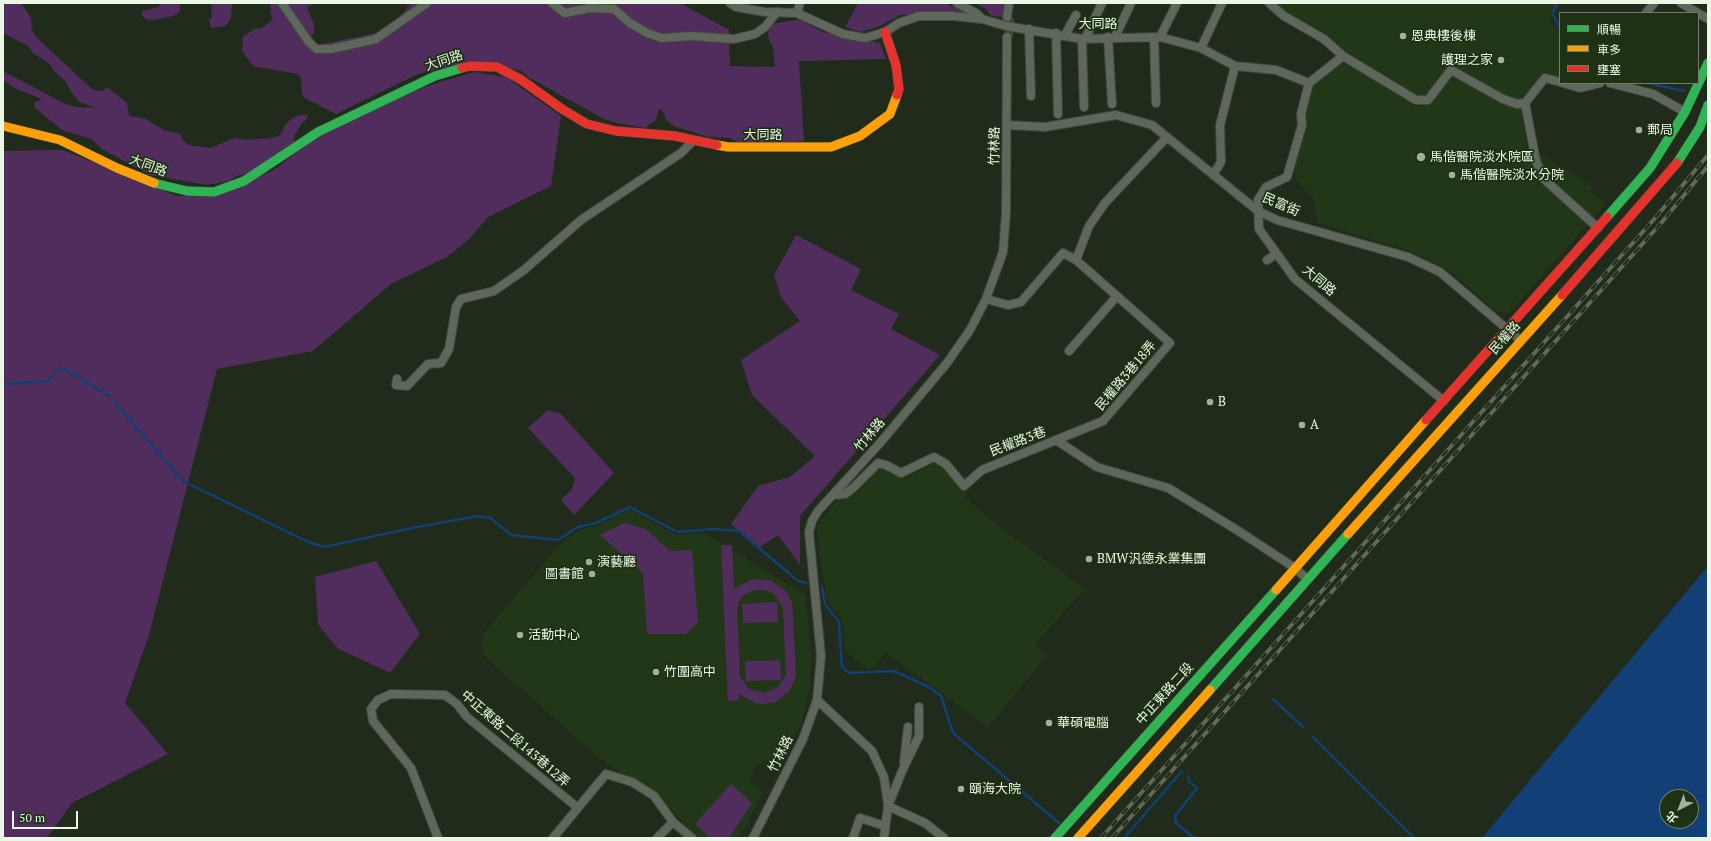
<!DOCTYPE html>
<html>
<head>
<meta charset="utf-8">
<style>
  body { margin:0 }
  #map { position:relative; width:1711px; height:841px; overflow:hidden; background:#202b1b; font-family:"PT Serif","Noto Sans TC",serif }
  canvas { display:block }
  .frame { position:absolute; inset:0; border:4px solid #eaf7e5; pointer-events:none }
  .legend { position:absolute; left:1559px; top:12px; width:140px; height:72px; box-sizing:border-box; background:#1e3115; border:1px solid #708068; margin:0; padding:5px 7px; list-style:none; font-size:12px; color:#eaf7e5 }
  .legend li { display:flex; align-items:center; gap:8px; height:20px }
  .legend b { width:20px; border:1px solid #708068 }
  .north { position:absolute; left:1659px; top:789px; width:40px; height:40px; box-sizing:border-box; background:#1e3115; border:1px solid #708068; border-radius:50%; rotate:222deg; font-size:11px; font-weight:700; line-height:16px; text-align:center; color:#eaf7e5 }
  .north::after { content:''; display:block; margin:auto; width:14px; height:18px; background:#a3b09e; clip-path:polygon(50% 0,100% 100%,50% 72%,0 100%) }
  .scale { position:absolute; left:12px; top:811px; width:66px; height:18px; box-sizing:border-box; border:2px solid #eaf7e5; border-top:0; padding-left:5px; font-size:12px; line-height:14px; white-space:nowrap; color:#eaf7e5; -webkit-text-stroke:3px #1e3115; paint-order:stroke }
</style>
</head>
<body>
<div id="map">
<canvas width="1711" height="841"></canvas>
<div class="frame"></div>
<ul class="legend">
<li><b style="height:5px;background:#30b455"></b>順暢</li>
<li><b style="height:5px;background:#ff9f0a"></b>車多</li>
<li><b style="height:5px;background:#e5322d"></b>壅塞</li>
</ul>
<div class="north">北</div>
<div class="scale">50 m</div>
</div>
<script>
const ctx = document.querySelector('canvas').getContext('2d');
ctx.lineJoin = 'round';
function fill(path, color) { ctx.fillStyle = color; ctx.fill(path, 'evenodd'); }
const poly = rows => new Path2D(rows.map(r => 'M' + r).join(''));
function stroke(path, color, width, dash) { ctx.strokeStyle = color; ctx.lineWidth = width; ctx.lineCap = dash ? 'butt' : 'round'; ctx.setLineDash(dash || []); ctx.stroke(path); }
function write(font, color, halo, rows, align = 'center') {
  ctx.font = font + ' "PT Serif","Noto Sans TC",serif'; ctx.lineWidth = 3.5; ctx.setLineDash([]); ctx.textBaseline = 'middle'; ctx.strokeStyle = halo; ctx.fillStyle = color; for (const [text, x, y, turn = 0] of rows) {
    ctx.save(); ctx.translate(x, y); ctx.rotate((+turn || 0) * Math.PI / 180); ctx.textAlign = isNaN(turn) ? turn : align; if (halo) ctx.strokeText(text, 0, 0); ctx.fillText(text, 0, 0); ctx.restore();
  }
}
fill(poly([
  [1273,3,1556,3,1550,14,1552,23,1560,31,1560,77,1549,74,1541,76,1523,99,1521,111,1527,146,1593,186,1590,192,1606,203,1510,312,1503,314,1496,311,1457,277,1436,263,1407,250,1318,223,1313,198,1295,179,1294,162,1306,124,1304,112,1313,85,1342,63,1346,53,1331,37,1282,10],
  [937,462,942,465,967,494,965,498,1005,531,1085,589,1035,644,1047,655,988,727,886,653,870,671,844,650,843,622,827,601,816,526,838,500,858,492,876,471,883,469,901,477,912,475],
  [629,509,676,535,693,533,706,534,805,595,811,653,810,686,801,724,782,762,767,760,755,768,750,780,763,793,739,838,700,838,690,831,655,791,622,774,595,754,486,658,481,649,481,640,484,633,563,541,580,530,598,525]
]), '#223718');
fill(poly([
  [3,3,21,3,31,18,32,30,36,37,93,90,102,91,106,88,110,89,127,103,129,116,146,119,164,130,181,134,182,140,189,145,211,148,234,138,246,140,272,138,280,135,285,125,292,118,305,114,309,117,303,122,294,136,294,145,250,173,236,176,229,181,207,185,150,175,102,149,91,139,62,130,35,108,34,103,42,99,14,88,3,80,3,71,65,104,77,107,96,108,79,102,70,90,66,82,53,70,51,65,33,53,28,46,3,33],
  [161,3,180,3,180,11,177,14,173,16,154,20,146,19,142,16,142,11,159,7],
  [211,3,232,3,231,19,225,26,211,28,209,20,212,17],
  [270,3,315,3,307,8,314,24,314,33,311,37,303,38,307,47,372,34,380,31,395,22,410,5,400,3,680,3,729,30,730,66,775,67,773,47,769,40,768,32,772,24,800,19,823,32,880,43,886,59,799,61,804,141,743,145,730,138,708,137,674,126,666,120,663,111,659,109,656,120,645,128,617,123,604,119,528,77,522,71,484,62,462,64,418,74,336,114,305,98,302,95,301,78,298,74,253,66,242,51,243,37,254,29,262,28,270,22,273,17,270,13,271,9],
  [858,3,944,3,968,13,900,15,878,27,860,32,845,27],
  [974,3,1004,3,1002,17,991,16,986,9],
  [474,72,506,77,561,116,551,186,488,217,469,239,447,257,391,284,313,351,217,369,149,635,125,703,168,754,72,803,47,838,3,838,3,151,63,150,177,196,225,193,277,168,323,128,433,84],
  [796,235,861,269,851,290,899,314,891,329,940,355,800,516,800,565,778,535,759,548,731,524,758,486,790,477,815,456,752,395,741,360,800,321,781,297,774,275],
  [548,410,561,414,614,473,574,515,561,500,572,489,575,478,528,428],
  [624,523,646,529,670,551,692,550,698,622,686,634,647,634,643,573,600,535],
  [721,545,732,545,734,589,752,579,770,580,786,591,792,603,796,677,789,691,776,702,763,704,755,703,739,694,739,700,728,701],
  [759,589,768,591,775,595,783,608,786,675,777,688,764,693,749,689,740,677,737,610,739,601,744,595,752,591],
  [376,561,420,634,390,673,337,648,318,624,315,577],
  [777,602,778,622,743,623,742,604],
  [780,660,781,680,746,681,745,661],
  [731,784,752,803,729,838,710,838,695,824]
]), '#502d5d');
fill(poly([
  [1708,566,1708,838,1482,838],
  [1667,797,1691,797,1691,821,1667,821]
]), '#113f76');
stroke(poly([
  [1558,3,1552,13,1560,28],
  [1647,83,1684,91],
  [3,384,48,381,61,367,109,396],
  [115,403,183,481,306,541,324,547,412,528,478,516,490,518,511,535,558,540,578,527,596,523,630,507,677,532,713,529,739,531,798,581,806,583],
  [822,587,825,604,839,622,842,667,849,673,894,671,929,687,941,696,953,733,1059,823],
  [1273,699,1303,727],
  [1313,737,1414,838],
  [1188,776,1189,782,1197,788,1175,816,1176,823,1194,838],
  [1124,838,1182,771]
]), '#113f76', 2.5);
stroke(poly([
  [1009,37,1010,18]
]), '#3e4a39', 8, [8, 4]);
const street = poly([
  [282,3,308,41,316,49,331,49,376,39,427,3],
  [552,3,565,13,590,8,614,9,630,23,647,33,662,38,691,36,734,39,755,34,765,27,777,12],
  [730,3,736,7,765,12,797,13,843,34,865,38,885,32,899,23,919,16,953,16,982,19,1006,26,1082,39,1160,37,1201,48,1235,66,1276,70,1309,83],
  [957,3,976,13,982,19],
  [1269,3,1284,16,1324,39,1343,56,1416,100,1428,100,1451,70,1503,99,1517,104,1525,103,1545,78,1560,82],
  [1681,3,1698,13],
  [797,13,800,3],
  [1646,13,1654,3],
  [1698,13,1708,19],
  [1007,17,1009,3],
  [1029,29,1031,96],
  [1056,33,1058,114],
  [1065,35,1076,15],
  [1108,37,1112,104],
  [1115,37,1131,3],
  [1154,37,1156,103],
  [1160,37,1177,3],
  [1082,39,1084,107],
  [1085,39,1102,3],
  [1201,48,1222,3],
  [1343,56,1309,83,1301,114,1302,125,1287,177,1266,187,1258,200,1259,229,1295,279,1444,401],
  [1563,83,1580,88,1600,83],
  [1610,83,1653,94,1685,112],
  [1525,103,1536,161,1544,179,1598,228],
  [1007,125,1045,127,1116,115,1152,125,1258,211,1277,220,1408,257,1440,272,1520,340],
  [1213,175,1221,162,1220,125,1235,66],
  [1076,260,1089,226,1105,203,1167,137],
  [1267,260,1276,254],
  [986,299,1008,305,1021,302,1063,253,1076,260,1117,296],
  [397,379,396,385,407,386,428,364,441,363,449,349,456,307,461,299,494,291,524,270,581,220,681,153,693,141],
  [1056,440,1097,467,1168,488,1237,530,1295,568,1307,579],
  [833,495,845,494,853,488,878,463,886,465,901,473,934,457,946,464,964,486,982,470,1103,421,1170,343,1117,296,1069,351],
  [817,700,872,751,884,777,888,805],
  [904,762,908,727],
  [888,806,925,823,944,838],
  [673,822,692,838],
  [438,838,411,768,373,721,371,709,378,700,391,694,445,695,457,704,467,717,578,808],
  [553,838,606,774,632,782,654,796,673,822,657,838],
  [753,838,803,739,817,700,821,656,809,532,812,521,818,511,880,443,947,363,970,330,986,299,1003,252,1006,213,1007,37],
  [853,838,860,818,885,826],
  [884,838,888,806,903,769,919,736,919,707]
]);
const fast = poly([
  [1677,163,1700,127,1708,105],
  [154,183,187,191,214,192,244,181,318,132,435,76,462,68],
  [1607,217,1650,168,1685,112,1708,63],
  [1210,690,1348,534],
  [1055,838,1276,590]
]);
const slow = poly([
  [3,126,60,140,117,168,154,183],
  [717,145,728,147,831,147,860,136,890,114,897,95],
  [1348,534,1562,295],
  [1276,590,1426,420],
  [1078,838,1210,690]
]);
const jam = poly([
  [885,32,896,65,899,89,897,95],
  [462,68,470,66,497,67,520,79,562,109,587,124,616,131,675,136,717,145],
  [1562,295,1677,163],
  [1426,420,1607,217]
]);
stroke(street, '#3f493b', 10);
stroke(fast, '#3f493b', 10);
stroke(slow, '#3f493b', 10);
stroke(jam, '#3f493b', 10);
stroke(street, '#5f675c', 8);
stroke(fast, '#30b455', 9);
stroke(slow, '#ff9f0a', 9);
stroke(jam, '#e5322d', 9);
const rail = poly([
  [1101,838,1656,217,1708,155],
  [1112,838,1662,222,1708,166]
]);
stroke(rail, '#61685d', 4);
stroke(rail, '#1e3115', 2.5, [8]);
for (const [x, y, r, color] of [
  [1403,36,4,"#a3b09e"],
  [1501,60,4,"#a3b09e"],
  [1639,130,4,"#a3b09e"],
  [1421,157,5,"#a3b09e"],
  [1452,175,4,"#a3b09e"],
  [1210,402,4,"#a3b09e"],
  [1302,425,4,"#a3b09e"],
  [1089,559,4,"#a3b09e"],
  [589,562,4,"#a3b09e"],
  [592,574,4,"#a3b09e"],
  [520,635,4,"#a3b09e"],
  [656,672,4,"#a3b09e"],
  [1049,723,4,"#a3b09e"],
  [961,789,4,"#a3b09e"]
]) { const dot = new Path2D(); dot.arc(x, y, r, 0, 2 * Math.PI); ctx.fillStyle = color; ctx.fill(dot); stroke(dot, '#1e3115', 1.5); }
write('13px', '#eaf7e5', '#1e3115', [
  ["大同路",1098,24],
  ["大同路",444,61,-18],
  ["大同路",763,135],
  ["竹林路",995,146,-89],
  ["大同路",148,166,21],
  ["民富街",1281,205,23],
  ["大同路",1319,281,41],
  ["民權路",1505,338,-48],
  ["民權路3巷18弄",1126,376,-50],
  ["竹林路",870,435,-50],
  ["民權路3巷",1018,442,-21],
  ["中正東路二段",1165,694,-48],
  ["中正東路二段143巷12弄",515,739,41],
  ["竹林路",781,754,-64]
]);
write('13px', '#eaf7e5', '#1e3115', [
  ["恩典樓後棟",1411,36],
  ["護理之家",1493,60,"right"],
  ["郵局",1647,130],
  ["馬偕醫院淡水院區",1430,157],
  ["馬偕醫院淡水分院",1460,175],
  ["B",1218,402],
  ["A",1310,425],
  ["BMW汎德永業集團",1097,559],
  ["演藝廳",597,562],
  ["圖書館",584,574,"right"],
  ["活動中心",528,635],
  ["竹圍高中",664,672],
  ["華碩電腦",1057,723],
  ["頤海大院",969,789]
], 'left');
</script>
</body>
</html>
